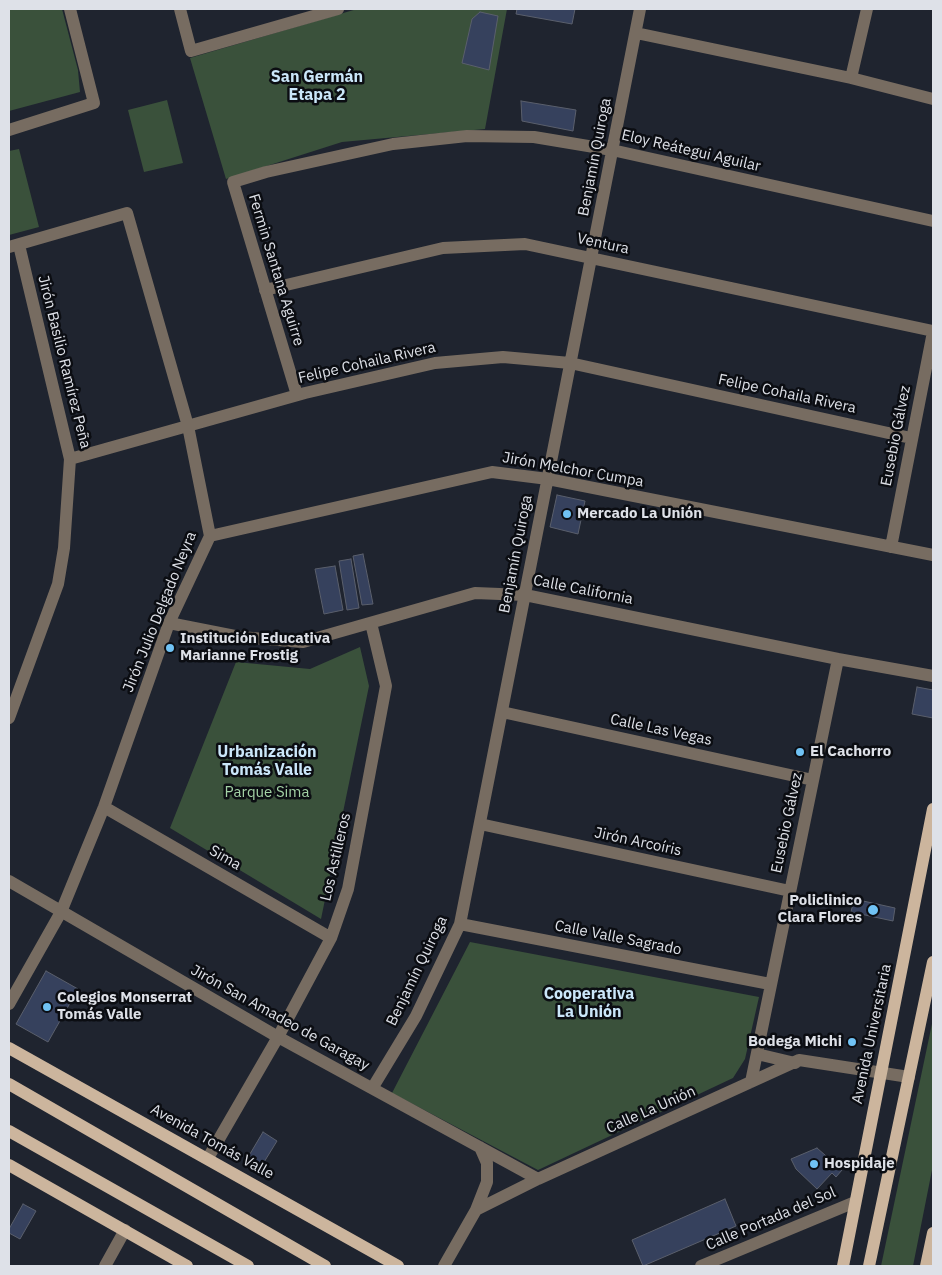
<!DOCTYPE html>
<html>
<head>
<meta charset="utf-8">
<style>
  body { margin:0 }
  #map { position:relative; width:942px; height:1275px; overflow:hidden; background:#1f242f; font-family:"IBM Plex Sans",sans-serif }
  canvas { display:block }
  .frame { position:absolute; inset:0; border:10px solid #dee1e8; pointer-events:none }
</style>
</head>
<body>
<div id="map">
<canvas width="942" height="1275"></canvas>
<div class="frame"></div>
</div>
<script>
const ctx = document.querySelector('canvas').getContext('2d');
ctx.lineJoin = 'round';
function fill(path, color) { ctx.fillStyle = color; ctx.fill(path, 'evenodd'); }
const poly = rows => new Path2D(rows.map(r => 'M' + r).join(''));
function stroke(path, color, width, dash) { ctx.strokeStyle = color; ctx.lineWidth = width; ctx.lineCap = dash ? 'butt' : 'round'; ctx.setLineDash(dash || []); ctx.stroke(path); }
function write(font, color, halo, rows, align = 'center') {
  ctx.font = font + ' "IBM Plex Sans",sans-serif'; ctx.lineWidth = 5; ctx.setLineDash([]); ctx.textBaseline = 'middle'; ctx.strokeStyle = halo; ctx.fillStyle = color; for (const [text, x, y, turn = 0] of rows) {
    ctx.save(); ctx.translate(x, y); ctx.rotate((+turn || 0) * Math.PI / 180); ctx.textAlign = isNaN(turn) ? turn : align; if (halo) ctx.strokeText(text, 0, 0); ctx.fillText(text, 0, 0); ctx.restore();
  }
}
fill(poly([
  [9,9,62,9,78,70,80,92,9,111],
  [357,9,507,9,485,129,342,142,226,179,190,58],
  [167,100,183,163,144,172,128,110],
  [19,149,39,227,9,235,9,151],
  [360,647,369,686,321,919,170,828,236,662,310,669],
  [470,942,759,997,745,1059,733,1078,538,1170,392,1093],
  [933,1019,933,1165,913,1266,881,1266]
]), '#3a513b');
const building = poly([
  [517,9,575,9,572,24,516,14,517,9],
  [480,12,498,16,489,70,462,63,472,19,480,12],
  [521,101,576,110,573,131,522,121,521,101],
  [557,495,585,501,578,534,550,527,557,495],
  [363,554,373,604,362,605,353,556,363,554],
  [351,559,359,608,347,610,339,561,351,559],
  [335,566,343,610,324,614,315,569,335,566],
  [917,687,933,690,933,718,912,714,917,687],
  [854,899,895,908,893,921,851,912,854,899],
  [46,971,78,989,48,1042,16,1024,46,971],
  [263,1132,277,1141,261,1167,247,1159,263,1132],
  [817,1148,842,1170,836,1177,832,1173,817,1189,796,1169,791,1159,817,1148],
  [725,1199,736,1226,643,1266,632,1240,725,1199],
  [23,1204,36,1211,20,1239,9,1233,9,1229,23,1204]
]);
fill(building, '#36415d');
stroke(building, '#5a5f6c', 1);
stroke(poly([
  [180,9,191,51,338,9],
  [636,33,851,78,933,99],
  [851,78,867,9],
  [9,130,94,103,70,9],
  [9,247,127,213,188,426,210,536,169,623,104,807,61,912,9,1004],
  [265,290,443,248,525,244,933,331],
  [297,395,233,182,266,172,393,144,467,136,534,137,612,150,933,221],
  [70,459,305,393,435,363,503,357,570,363,911,438],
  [210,536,492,472,548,479,933,555],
  [891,547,933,332],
  [169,623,240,637,303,642,475,593,525,595,838,659,933,676],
  [502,712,813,780],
  [9,718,58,584,64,548,70,459,19,245],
  [104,807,331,938],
  [480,824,790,891],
  [9,881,278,1037,538,1179],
  [460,924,770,984],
  [757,1054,795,1063],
  [751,1082,838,659],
  [373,1087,416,1016,460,924,640,9],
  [208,1158,278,1037,331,938,348,889,386,686,371,623],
  [476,1210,487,1182,487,1163,480,1147],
  [105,1266,125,1230],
  [444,1266,476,1210,538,1179,799,1060,909,1077],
  [701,1266,855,1202]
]), '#776c61', 12);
stroke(poly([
  [9,1048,398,1266],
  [9,1084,325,1266],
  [9,1131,248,1266],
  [9,1165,187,1266],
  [843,1266,933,809],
  [869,1266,933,962],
  [926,1266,933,1233]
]), '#ccb59d', 12);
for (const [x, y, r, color] of [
  [567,514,5,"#70c2f4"],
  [170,648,5,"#70c2f4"],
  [800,752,5,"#70c2f4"],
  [873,910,6,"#70c2f4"],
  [47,1007,5,"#70c2f4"],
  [852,1042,5,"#70c2f4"],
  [814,1164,5,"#70c2f4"]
]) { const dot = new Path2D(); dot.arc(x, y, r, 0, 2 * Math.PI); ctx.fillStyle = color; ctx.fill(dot); stroke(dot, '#0b0d12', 2); }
write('15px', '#dee1e8', '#0b0d12', [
  ["Eloy Reátegui Aguilar",691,151,13],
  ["Benjamín Quiroga",595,157,-79],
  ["Ventura",603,244,12],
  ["Fermin Santana Aguirre",276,270,73],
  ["Jirón Basilio Ramírez Peña",64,362,76],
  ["Felipe Cohaila Rivera",367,363,-13],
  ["Felipe Cohaila Rivera",787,394,12],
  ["Eusebio Gálvez",896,436,-79],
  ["Jirón Melchor Cumpa",573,470,10],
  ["Benjamín Quiroga",516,554,-79],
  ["Calle California",583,590,11],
  ["Jirón Julio Delgado Neyra",160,612,-68],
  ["Calle Las Vegas",661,730,12],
  ["Eusebio Gálvez",787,823,-78],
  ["Jirón Arcoíris",638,842,12],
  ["Los Astilleros",336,857,-77],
  ["Sima",225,858,30],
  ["Calle Valle Sagrado",618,938,11],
  ["Benjamín Quiroga",417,971,-64],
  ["Jirón San Amadeo de Garagay",280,1018,29],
  ["Avenida Universitaria",872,1034,-78],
  ["Calle La Unión",651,1110,-24],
  ["Avenida Tomás Valle",212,1142,29],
  ["Calle Portada del Sol",771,1219,-23]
]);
write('bold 15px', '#dee1e8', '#0b0d12', [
  ["Mercado La Unión",577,514],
  ["Institución Educativa",180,639],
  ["Marianne Frostig",180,656],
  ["El Cachorro",810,752],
  ["Policlinico",862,901,"right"],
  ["Clara Flores",862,918,"right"],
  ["Colegios Monserrat",57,998],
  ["Tomás Valle",57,1015],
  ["Bodega Michi",842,1042,"right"],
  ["Hospidaje",824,1164]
], 'left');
write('15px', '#a4d3a6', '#0b0d12', [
  ["Parque Sima",267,793]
]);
write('bold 16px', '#cbe7fa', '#0b0d12', [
  ["San Germán",317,77],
  ["Etapa 2",317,95],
  ["Urbanización",267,752],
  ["Tomás Valle",267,770],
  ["Cooperativa",589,994],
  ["La Unión",589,1012]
]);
</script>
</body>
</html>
